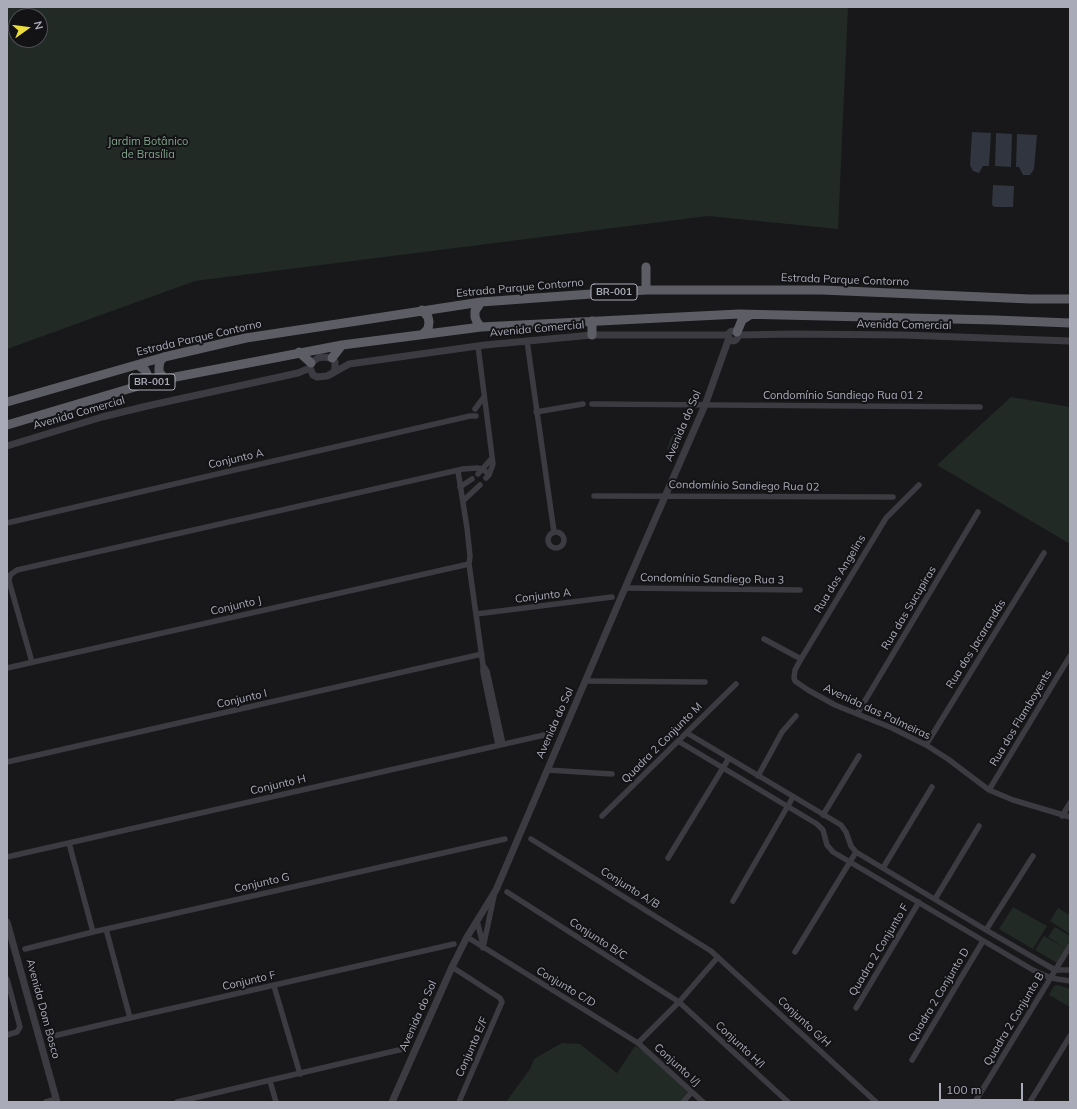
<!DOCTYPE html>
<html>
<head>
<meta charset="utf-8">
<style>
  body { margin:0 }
  #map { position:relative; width:1077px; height:1109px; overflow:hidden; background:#18181a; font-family:Mulish,sans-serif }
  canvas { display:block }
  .frame { position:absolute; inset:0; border:8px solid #aaabb9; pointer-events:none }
  .north { position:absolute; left:8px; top:8px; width:40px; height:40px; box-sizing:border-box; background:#131315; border:1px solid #4f5057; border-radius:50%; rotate:76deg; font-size:11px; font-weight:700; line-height:16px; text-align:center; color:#aaabb9 }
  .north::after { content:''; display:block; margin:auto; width:14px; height:18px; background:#ecdf3d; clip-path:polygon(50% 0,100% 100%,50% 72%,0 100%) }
  .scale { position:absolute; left:939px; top:1083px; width:84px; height:18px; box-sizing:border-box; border:2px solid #aaabb9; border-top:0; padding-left:5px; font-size:12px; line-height:14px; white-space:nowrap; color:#aaabb9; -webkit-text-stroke:3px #131315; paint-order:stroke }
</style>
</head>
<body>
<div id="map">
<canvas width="1077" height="1109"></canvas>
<div class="frame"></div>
<div class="north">N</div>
<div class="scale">100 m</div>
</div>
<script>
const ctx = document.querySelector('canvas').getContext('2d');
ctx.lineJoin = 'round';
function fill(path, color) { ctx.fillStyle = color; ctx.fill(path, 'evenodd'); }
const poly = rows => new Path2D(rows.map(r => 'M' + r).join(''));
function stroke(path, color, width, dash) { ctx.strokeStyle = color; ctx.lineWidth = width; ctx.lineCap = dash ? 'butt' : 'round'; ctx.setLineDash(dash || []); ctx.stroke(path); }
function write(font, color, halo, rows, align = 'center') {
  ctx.font = font + ' Mulish,sans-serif'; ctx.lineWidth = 4; ctx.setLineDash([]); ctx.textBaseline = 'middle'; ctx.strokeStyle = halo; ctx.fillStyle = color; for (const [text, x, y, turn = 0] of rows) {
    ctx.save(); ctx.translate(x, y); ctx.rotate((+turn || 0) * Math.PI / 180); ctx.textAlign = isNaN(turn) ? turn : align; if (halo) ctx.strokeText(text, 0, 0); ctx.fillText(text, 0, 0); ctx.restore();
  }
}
fill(poly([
  [7,7,848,7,838,229,708,216,195,281,7,349],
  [16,16,40,16,40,40,16,40],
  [1011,397,1070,407,1070,544,937,465],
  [674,430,684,434,678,452,667,449],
  [1013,907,1047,926,1033,949,999,929],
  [1058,908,1070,915,1070,934,1050,921],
  [1055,927,1070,936,1070,943,1066,949,1048,937],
  [1044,936,1066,949,1057,963,1035,950],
  [1058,985,1070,989,1070,1007,1049,995,1054,986],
  [562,1043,580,1044,617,1073,635,1046,644,1051,689,1092,682,1102,506,1102,530,1069,534,1059]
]), '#222a25');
fill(poly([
  [972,132,991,133,989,166,983,166,979,173,973,171,970,165],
  [996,133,1012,134,1011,167,995,166],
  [1017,134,1037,135,1034,169,1030,175,1023,175,1019,167,1016,167],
  [993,185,1014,186,1013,207,995,207,993,206,992,204]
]), '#30353f');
stroke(poly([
  [527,341,554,532],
  [478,346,493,464,489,475,486,478],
  [592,404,980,407],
  [475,409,484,397],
  [536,412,583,404],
  [458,471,467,528,470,556,469,564,483,665,483,672,498,745],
  [478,474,492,458],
  [919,485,886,518,801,659,795,670,794,678,795,681,808,690,835,705,892,728,926,745,948,759,989,790,1013,800,1070,817],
  [460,487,472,479],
  [594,496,893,497],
  [463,501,480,485],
  [7,523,226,472,470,416,476,416],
  '548 540a8 8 0 1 1 16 0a8 8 0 1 1-16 0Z',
  [625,588,800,590],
  [476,614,612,597],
  [764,639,801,659],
  [32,662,9,581,10,575,17,570,463,469,477,468,483,469,489,475],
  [483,665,487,671,503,744],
  [7,668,469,564],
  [586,681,705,682],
  [857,714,978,512],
  [687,733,841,825,846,832,851,846,856,852,986,930,1055,970,1070,970],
  [678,741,817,824,823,830,827,845,833,852,1033,970,1051,978,1070,981],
  [926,745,1044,553],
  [7,762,482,654],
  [547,770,612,774],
  [758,776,782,732,796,716],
  [989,790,1070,656],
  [823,815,859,756],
  [602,816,736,684],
  [1062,816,1070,803],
  [531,839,711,951,876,1102],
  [69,843,93,932],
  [7,857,553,733],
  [668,858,729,758],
  [883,868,932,787],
  [507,892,679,1002,788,1102],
  [935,899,979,826],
  [733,901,793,797],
  [477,921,483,944],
  [106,929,130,1018],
  [986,930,1033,856],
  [467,937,638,1043,703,1102],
  [483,948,494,896],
  [25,949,93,932,505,839],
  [795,952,856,852],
  [452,967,500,998,502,1002,459,1102],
  [7,979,20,1027,17,1032,7,1035],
  [274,986,300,1074],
  [856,1008,919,902],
  [49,1037,130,1018,454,944],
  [638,1043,679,1002,718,957],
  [912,1060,983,941],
  [270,1081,276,1102],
  [46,1102,56,1099],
  [177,1102,403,1049],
  [683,1102,692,1092],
  [975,1102,1070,946],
  [1030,1102,1070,1036]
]), '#3b3b41', 5.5);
stroke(poly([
  '728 336a5 5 0 1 1 10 0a5 5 0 1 1-10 0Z',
  [739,335,792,334,903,335,1070,341],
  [322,357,332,358,335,362,335,369,333,373,327,376,317,377,313,375,310,368,311,363,318,358,322,357],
  [333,373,349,364,485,345,592,335,728,335],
  [7,446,102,417,147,406,298,373,310,368],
  [7,922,57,1102],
  [392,1102,452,967,467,937,496,890,625,588,705,405,729,338]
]), '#3b3b41', 7);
stroke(poly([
  [646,290,646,267],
  [481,302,475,311,475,317,477,322,481,327],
  [422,310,428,317,429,322,428,329,423,334],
  [592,321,592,335],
  [737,332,742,320,750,315],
  [299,352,311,363],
  [164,357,160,361,159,367,159,372,165,379],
  [332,358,342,345],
  [138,365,145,370,147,374,147,379,145,384],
  [7,402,164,357,246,338,481,302,646,290,822,290,1030,299,1070,299],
  [7,425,145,384,165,379,342,345,481,327,739,314,995,320,1070,323]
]), '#5d5d66', 9);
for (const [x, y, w] of [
  [614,292,46],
  [152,382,46]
]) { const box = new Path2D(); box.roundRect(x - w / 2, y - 8, w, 16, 3); ctx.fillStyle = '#131315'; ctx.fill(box); stroke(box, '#aaabb9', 1); }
write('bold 10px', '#aaabb9', null, [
  ["BR-001",614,292],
  ["BR-001",152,382]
]);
write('11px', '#82a38d', '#131315', [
  ["Jardim Botânico",148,142],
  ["de Brasília",148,155]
]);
write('11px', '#aaabb9', '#131315', [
  ["Estrada Parque Contorno",845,280,2],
  ["Estrada Parque Contorno",520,288,-5],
  ["Avenida Comercial",904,325,1],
  ["Avenida Comercial",537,329,-5],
  ["Estrada Parque Contorno",199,338,-13],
  ["Condomínio Sandiego Rua 01 2",843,396],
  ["Avenida Comercial",79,413,-16],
  ["Avenida do Sol",683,426,-67],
  ["Conjunto A",236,459,-13],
  ["Condomínio Sandiego Rua 02",744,486,1],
  ["Rua dos Angelins",840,574,-59],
  ["Condomínio Sandiego Rua 3",712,579,1],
  ["Conjunto A",543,596,-7],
  ["Conjunto J",236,606,-13],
  ["Rua das Sucupiras",909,608,-59],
  ["Rua dos Jacarandás",976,644,-58],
  ["Conjunto I",242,699,-13],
  ["Avenida das Palmeiras",877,712,25],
  ["Rua dos Flamboyents",1021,718,-59],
  ["Avenida do Sol",555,723,-66],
  ["Quadra 2 Conjunto M",662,743,-45],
  ["Conjunto H",278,785,-13],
  ["Conjunto G",262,883,-13],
  ["Conjunto A/B",630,888,32],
  ["Conjunto B/C",598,939,33],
  ["Quadra 2 Conjunto F",879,950,-59],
  ["Conjunto F",249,981,-13],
  ["Conjunto C/D",566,987,31],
  ["Quadra 2 Conjunto D",939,995,-59],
  ["Avenida Dom Bosco",43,1009,75],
  ["Avenida do Sol",418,1016,-66],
  ["Quadra 2 Conjunto B",1014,1019,-59],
  ["Conjunto G/H",804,1022,43],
  ["Conjunto H/I",740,1045,43],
  ["Conjunto E/F",472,1047,-66],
  ["Conjunto I/J",677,1065,42]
]);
</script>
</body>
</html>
